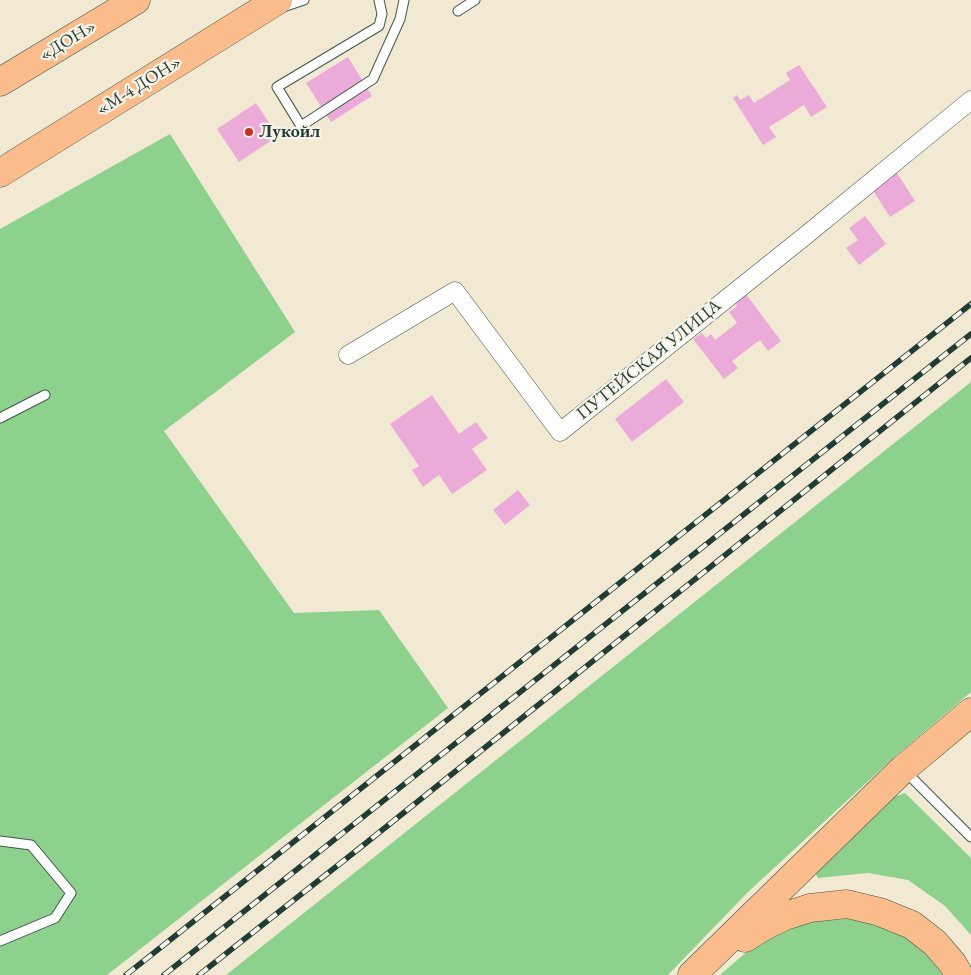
<!DOCTYPE html>
<html>
<head>
<meta charset="utf-8">
<style>
  body { margin:0 }
  canvas { display:block; background:#f2e9d2 }
</style>
</head>
<body>
<canvas width="971" height="975"></canvas>
<script>
const ctx = document.querySelector('canvas').getContext('2d');
ctx.lineJoin = 'round';
function fill(path, color) { ctx.fillStyle = color; ctx.fill(path, 'evenodd'); }
const poly = rows => new Path2D(rows.map(r => 'M' + r).join(''));
function stroke(path, color, width, dash) { ctx.strokeStyle = color; ctx.lineWidth = width; ctx.lineCap = dash ? 'butt' : 'round'; ctx.setLineDash(dash || []); ctx.stroke(path); }
function write(font, color, halo, rows, align = 'center') {
  ctx.font = font + ' "EB Garamond",serif'; ctx.lineWidth = 4.5; ctx.setLineDash([]); ctx.textBaseline = 'middle'; ctx.strokeStyle = halo; ctx.fillStyle = color; for (const [text, x, y, turn = 0] of rows) {
    ctx.save(); ctx.translate(x, y); ctx.rotate((+turn || 0) * Math.PI / 180); ctx.textAlign = isNaN(turn) ? turn : align; if (halo) ctx.strokeText(text, 0, 0); ctx.fillText(text, 0, 0); ctx.restore();
  }
}
fill(poly([
  [170,134,295,332,164,431,294,613,379,610,448,708,107,975,0,975,0,229],
  [971,382,971,692,892,759,748,892,668,975,226,975],
  [905,793,971,858,971,935,945,906,908,880,868,873,818,878,813,868,886,800],
  [845,919,869,920,894,930,920,948,943,975,720,975,751,948,781,929,810,922]
]), '#8cd28d');
fill(poly([
  [348,57,372,96,331,122,306,83],
  [799,65,827,107,811,117,804,105,769,127,776,137,763,145,733,98,737,95,740,100,749,95,754,103,790,80,786,73],
  [256,103,278,136,239,162,217,129],
  [895,170,915,201,890,217,870,186],
  [865,216,886,244,859,265,846,248,858,240,849,228],
  [746,294,781,341,768,351,760,340,732,361,738,368,724,379,693,339,702,333,706,338,711,334,715,340,737,323,729,312,737,306,736,302],
  [666,379,684,402,632,442,615,419],
  [432,395,459,434,476,422,488,438,472,449,487,470,452,494,439,475,423,487,412,470,419,466,390,424],
  [518,490,530,505,505,525,493,510]
]), '#ebabd9');
const lane = poly([
  [379,0,382,14,379,26,277,87,301,126,373,79,400,19,404,0],
  [280,8,304,0],
  [458,11,475,0],
  [0,418,45,395],
  [906,772,971,837],
  [0,841,31,845,71,893,55,918,0,941]
]);
const street = poly([
  [348,355,455,291,560,432,805,236,971,100]
]);
const primary = poly([
  [745,938,766,925,785,916,810,908,847,904,880,912,912,925,935,943,953,964,959,975],
  [692,975,903,769,971,712]
]);
const highway = poly([
  [0,82,136,0],
  [0,173,278,0]
]);
stroke(lane, '#3f574c', 11);
stroke(street, '#3f574c', 19);
stroke(primary, '#3f574c', 29);
stroke(highway, '#3f574c', 29);
stroke(lane, '#fff', 9);
stroke(street, '#fff', 18);
stroke(primary, '#f9bc8a', 28);
stroke(highway, '#f9bc8a', 28);
const rail = poly([
  [126,975,971,304],
  [164,975,971,334],
  [199,975,361,847,971,358]
]);
stroke(rail, '#1f3d34', 5.5);
stroke(rail, '#f7f3e8', 4, [11]);
for (const [x, y, r, color] of [
  [249,132,5,"#c8321e"]
]) { const dot = new Path2D(); dot.arc(x, y, r, 0, 2 * Math.PI); ctx.fillStyle = color; ctx.fill(dot); stroke(dot, '#f7f3e8', 2); }
write('18px', '#1f3d34', '#f7f3e8', [
  ["«ДОН»",68,41,-31],
  ["«М-4 ДОН»",139,86,-32],
  ["ПУТЕЙСКАЯ УЛИЦА",649,360,-39]
]);
write('bold 18px', '#1f3d34', '#f7f3e8', [
  ["Лукойл",259,132]
], 'left');
</script>
</body>
</html>
